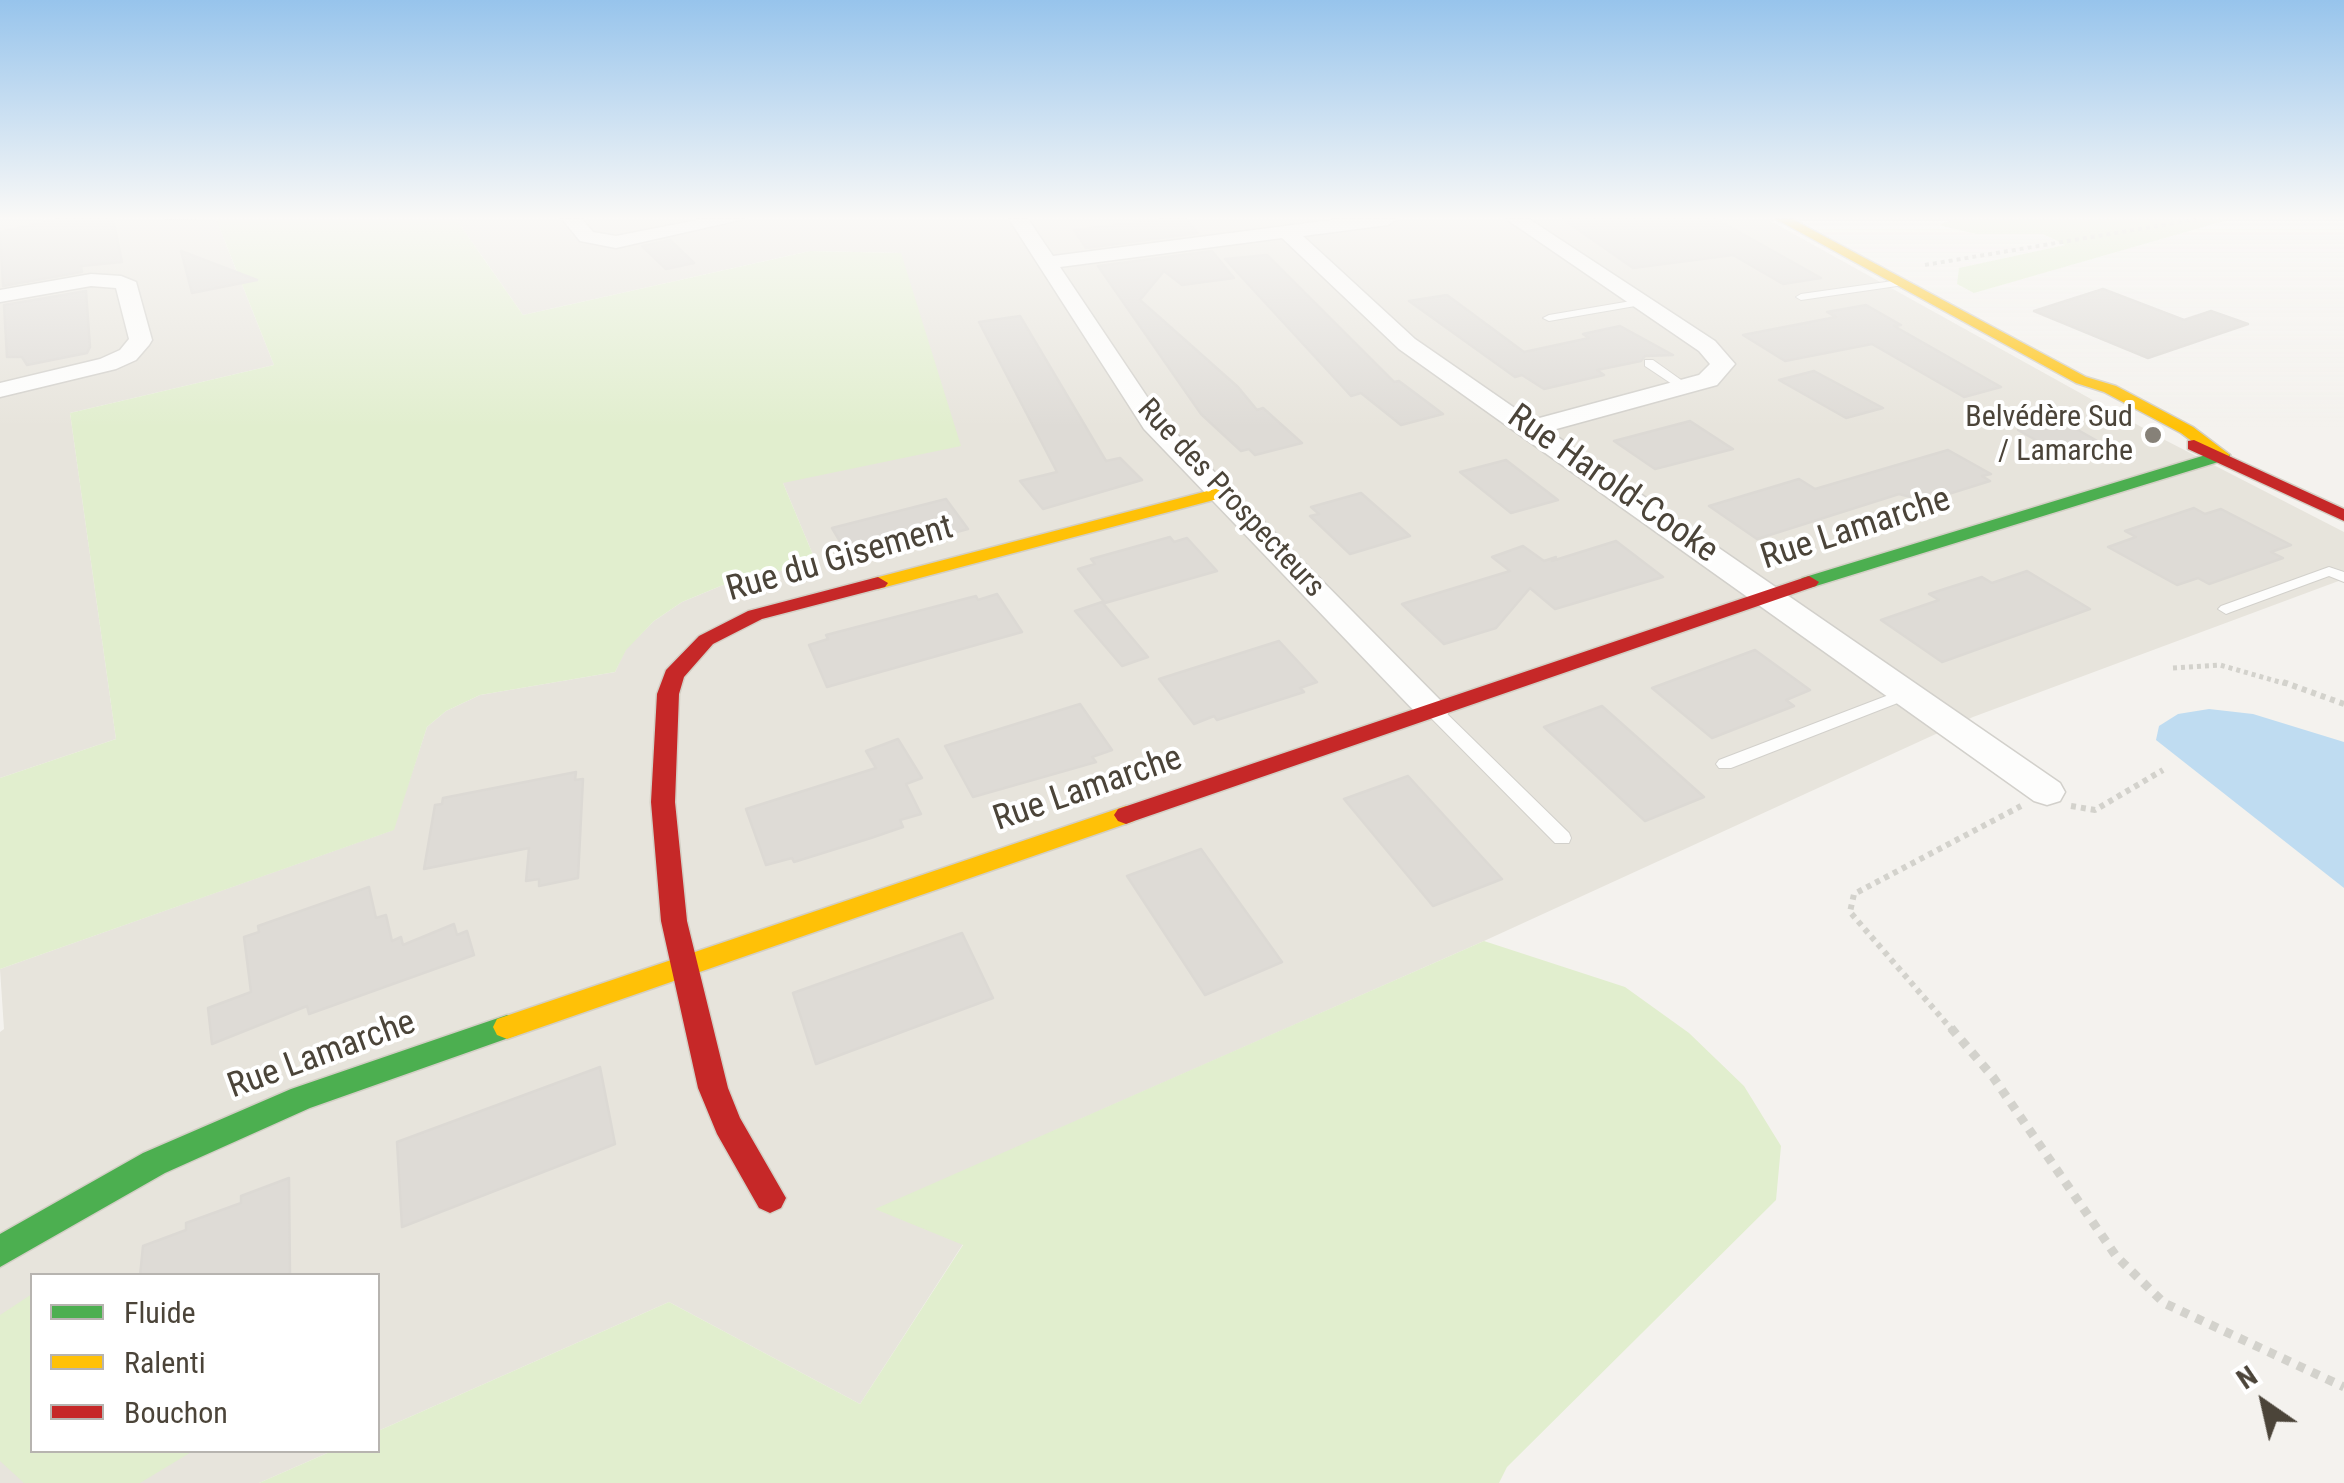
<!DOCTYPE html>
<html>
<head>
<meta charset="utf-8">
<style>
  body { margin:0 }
  #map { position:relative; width:2344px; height:1483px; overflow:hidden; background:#f4f2ee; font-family:"Roboto Condensed",sans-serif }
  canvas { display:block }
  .legend { position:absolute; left:30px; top:1273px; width:350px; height:180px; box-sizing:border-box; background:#fff; border:2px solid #b7b4b0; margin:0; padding:12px 18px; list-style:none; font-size:30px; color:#4b4439 }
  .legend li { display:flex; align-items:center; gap:20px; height:50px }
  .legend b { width:50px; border:2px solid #b7b4b0 }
  .north { position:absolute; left:2214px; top:1353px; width:100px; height:100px; -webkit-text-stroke:8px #fff; paint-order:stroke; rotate:326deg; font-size:28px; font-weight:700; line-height:40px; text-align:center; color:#4b4439 }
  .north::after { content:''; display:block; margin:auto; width:35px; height:45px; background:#4b4439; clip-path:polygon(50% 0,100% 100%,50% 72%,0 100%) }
</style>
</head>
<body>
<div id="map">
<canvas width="2344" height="1483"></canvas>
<ul class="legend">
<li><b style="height:12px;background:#4caf50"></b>Fluide</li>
<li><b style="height:12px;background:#ffc107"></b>Ralenti</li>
<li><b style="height:12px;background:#c62828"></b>Bouchon</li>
</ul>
<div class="north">N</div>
</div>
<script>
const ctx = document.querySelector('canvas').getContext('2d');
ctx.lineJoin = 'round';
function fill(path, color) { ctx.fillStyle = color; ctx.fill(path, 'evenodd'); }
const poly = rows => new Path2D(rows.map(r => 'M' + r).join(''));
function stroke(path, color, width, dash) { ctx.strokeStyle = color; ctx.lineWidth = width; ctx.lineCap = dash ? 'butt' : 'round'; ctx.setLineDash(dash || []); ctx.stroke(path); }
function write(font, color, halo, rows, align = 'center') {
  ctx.font = font + ' "Roboto Condensed",sans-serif'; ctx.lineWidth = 8; ctx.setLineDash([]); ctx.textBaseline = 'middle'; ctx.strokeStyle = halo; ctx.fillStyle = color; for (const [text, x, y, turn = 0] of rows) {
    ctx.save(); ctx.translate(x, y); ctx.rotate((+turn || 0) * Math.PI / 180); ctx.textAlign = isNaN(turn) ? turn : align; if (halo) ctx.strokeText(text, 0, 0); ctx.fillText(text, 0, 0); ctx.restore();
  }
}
fill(poly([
  [216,219,274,365,70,413,116,739,0,778,0,220],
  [456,219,1767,219,2163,439,2344,532,2344,579,1973,717,1484,941,877,1209,963,1244,860,1404,669,1302,378,1431,378,1276,32,1276,32,1450,332,1451,259,1483,0,1483,0,1032,4,1029,0,969,393,830,427,727,446,711,480,695,615,672,625,650,654,621,682,602,723,585,816,562,783,483,910,291,900,253,810,251,523,315]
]), '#e7e4dc');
fill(poly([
  [216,219,456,219,523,315,810,251,901,253,961,446,783,483,816,562,723,585,682,602,654,621,626,650,615,672,480,695,446,711,427,727,394,830,0,969,0,778,116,739,70,413,274,365],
  [1955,219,2231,219,1974,293,1957,284,1959,268,2065,245,2043,234,1976,234,1939,225],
  [1484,941,1625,987,1689,1033,1744,1086,1781,1146,1776,1200,1507,1467,1499,1483,259,1483,332,1451,378,1450,378,1431,669,1302,860,1404,963,1245,875,1209],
  [32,1294,32,1450,193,1451,140,1483,24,1483,0,1461,0,1315]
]), '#e1eece');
fill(poly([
  [2209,709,2253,714,2344,742,2344,888,2156,740,2159,726,2178,714]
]), '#bfdcf1');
const building = poly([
  [59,219,113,219,122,262,81,266,82,272,3,286,0,232,59,219],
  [1166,219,1186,219,1198,233,1086,248,1074,230,1166,219],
  [1563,219,1716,219,1821,278,1783,284,1733,255,1633,268,1563,219],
  [670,240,694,263,666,269,642,246,670,240],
  [181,251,257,280,192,293,181,251],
  [1212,251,1234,278,1182,285,1164,271,1140,300,1238,387,1257,410,1263,408,1302,443,1255,455,1249,449,1241,451,1201,414,1098,266,1212,251],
  [1267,255,1394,382,1399,381,1443,414,1401,425,1361,393,1351,396,1225,259,1267,255],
  [2103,289,2184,320,2211,311,2248,324,2148,358,2034,311,2103,289],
  [86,291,90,347,87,353,27,365,22,357,7,357,4,305,86,291],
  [1447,295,1524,352,1589,338,1583,334,1620,326,1673,355,1645,356,1641,361,1597,370,1604,375,1544,389,1522,375,1515,377,1409,301,1447,295],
  [1866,305,1901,325,1894,326,2001,387,1964,397,1872,344,1785,361,1743,335,1836,317,1827,312,1866,305],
  [1020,316,1106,461,1120,458,1142,480,1043,509,1020,481,1057,472,979,322,1020,316],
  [1814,371,1883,408,1846,418,1779,380,1814,371],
  [2057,418,2099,442,2055,451,2018,430,2057,418],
  [1690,421,1733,449,1655,469,1614,441,1690,421],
  [1948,450,1991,474,1982,476,1990,481,1926,501,1899,494,1757,539,1709,506,1799,479,1815,489,1948,450],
  [1506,460,1558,500,1511,513,1460,472,1506,460],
  [1361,493,1410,536,1350,554,1310,516,1319,514,1311,507,1361,493],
  [946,499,968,529,851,560,832,528,946,499],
  [2194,508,2205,514,2221,509,2291,545,2271,552,2283,558,2209,584,2198,578,2177,585,2108,547,2136,537,2125,531,2194,508],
  [1170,537,1174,542,1187,538,1217,571,1105,603,1078,569,1095,564,1091,559,1170,537],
  [1616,541,1663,577,1555,609,1530,588,1496,628,1444,644,1402,604,1510,571,1492,557,1523,546,1544,561,1556,557,1552,561,1616,541],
  [2027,571,2090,609,1942,662,1881,620,1939,600,1929,594,1982,577,1992,583,2027,571],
  [997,594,1022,632,827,687,809,645,828,639,826,635,976,596,978,600,997,594],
  [1102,602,1148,657,1122,666,1075,611,1102,602],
  [1279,641,1317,682,1300,688,1304,692,1217,720,1214,716,1194,724,1159,679,1279,641],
  [1755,650,1810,690,1786,700,1794,706,1712,738,1652,688,1755,650],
  [1080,704,1112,750,1092,757,1096,762,973,797,945,746,1080,704],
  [1602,706,1704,797,1645,821,1544,727,1602,706],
  [898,739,922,778,906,784,921,814,900,820,903,827,871,838,794,862,792,858,766,865,746,809,876,768,866,751,898,739],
  [576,772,575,780,583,779,578,878,539,886,539,879,526,881,529,848,424,869,435,805,442,804,443,798,576,772],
  [1408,776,1502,879,1433,906,1344,799,1408,776],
  [1201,849,1282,962,1205,995,1127,876,1201,849],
  [369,887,376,918,386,915,392,941,401,937,403,945,454,924,457,935,467,931,474,955,309,1014,307,1006,212,1044,208,1008,251,992,244,937,259,932,258,926,369,887],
  [962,933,993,998,816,1064,793,993,962,933],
  [600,1067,615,1144,402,1227,397,1142,600,1067],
  [289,1178,290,1276,140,1276,143,1246,186,1230,186,1223,241,1203,241,1196,289,1178]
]);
fill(building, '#dedbd6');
stroke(building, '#dcd9d4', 2.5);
const lane = poly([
  [1900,280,1905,283,1904,285,1801,300,1796,297,1801,294,1900,280],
  [1637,300,1642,303,1641,305,1549,321,1543,318,1549,315,1637,300],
  [1645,360,1653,360,1691,387,1681,390,1645,366,1645,360],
  [2329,567,2344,572,2344,582,2329,576,2231,612,2226,614,2218,609,2221,606,2329,567],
  [1907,688,1913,689,1915,693,1913,697,1731,768,1719,768,1716,764,1719,760,1907,688],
  [1433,704,1439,706,1569,833,1571,838,1569,843,1555,843,1427,714,1424,710,1433,704]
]);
const street = poly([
  [562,219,582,219,593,232,616,236,702,219,744,219,616,248,580,241,562,219],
  [1009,219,1028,219,1053,256,1339,219,1397,219,1388,225,1303,236,1415,339,1532,420,1699,375,1710,364,1699,351,1506,219,1529,219,1715,341,1735,364,1717,385,1549,431,2060,783,2065,792,2060,801,2047,805,2034,801,1399,349,1282,238,1060,267,1162,419,1450,710,1445,718,1421,718,1144,429,1009,219],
  [91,274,121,276,136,282,152,340,149,345,136,360,116,369,0,397,0,383,100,359,120,350,129,339,116,288,91,286,0,302,0,290,91,274]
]);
const fast = poly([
  [2222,450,2230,455,2228,459,1816,586,1809,588,1799,582,1802,578,2222,450],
  [507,1015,517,1019,521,1027,517,1035,310,1108,165,1173,0,1267,0,1234,143,1153,291,1089,507,1015]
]);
const slow = poly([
  [1776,219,1792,219,2086,377,2116,386,2193,427,2230,455,2222,460,2216,459,2181,433,2104,392,2076,383,1776,219],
  [1219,488,1228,493,1225,497,878,589,868,583,871,579,1219,488],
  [1126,806,1134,809,1138,815,1134,821,507,1039,497,1035,493,1027,497,1019,1126,806]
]);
const jam = poly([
  [2194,440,2344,509,2344,521,2188,449,2188,441,2194,440],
  [1809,576,1819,582,1816,586,1134,821,1126,824,1118,821,1114,815,1118,809,1809,576],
  [878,577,888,583,885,587,762,619,713,644,684,677,679,694,675,802,687,921,728,1088,740,1118,786,1198,781,1208,770,1213,759,1208,717,1134,698,1088,661,921,651,802,657,694,666,670,699,636,748,611,878,577]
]);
stroke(lane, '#d2d0cb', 2);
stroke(street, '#d2d0cb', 3);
stroke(fast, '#d3cfc5', 3);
stroke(slow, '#d3cfc5', 3);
stroke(jam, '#d3cfc5', 3);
stroke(poly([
  [1925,265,2199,219]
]), '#d3d2cc', 4, [4, 4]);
stroke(poly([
  [2173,668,2220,665,2290,685]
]), '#d3d2cc', 5, [4, 4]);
stroke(poly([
  [2283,682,2344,704],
  [2071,806,2095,810,2163,770],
  [1953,1031,1850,912,1854,894,2021,806]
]), '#d3d2cc', 6, [5, 5]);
stroke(poly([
  [1951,1028,1993,1077,2116,1256,2164,1303,2344,1387]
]), '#d3d2cc', 9, [8, 8]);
fill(lane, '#fdfdfc');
fill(street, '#fdfdfc');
fill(fast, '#4caf50');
fill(slow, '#ffc107');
fill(jam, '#c62828');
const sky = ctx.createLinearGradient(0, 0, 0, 427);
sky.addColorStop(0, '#97c4ec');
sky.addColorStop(0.51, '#faf9f7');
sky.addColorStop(1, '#faf9f700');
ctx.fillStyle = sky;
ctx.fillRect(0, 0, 2344, 427);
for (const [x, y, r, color] of [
  [2153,435,10,"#868178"]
]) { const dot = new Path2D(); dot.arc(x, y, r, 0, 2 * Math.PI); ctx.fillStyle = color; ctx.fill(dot); stroke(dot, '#fff', 4); }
write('30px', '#4b4439', '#fff', [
  ["Belvédère Sud",2133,418],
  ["/ Lamarche",2133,452]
], 'right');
write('30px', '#4b4439', '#fff', [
  ["Rue des Prospecteurs",1230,499,47]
]);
write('35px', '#4b4439', '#fff', [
  ["Rue Harold-Cooke",1612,485,35],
  ["Rue Lamarche",1856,530,-18],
  ["Rue du Gisement",840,560,-16],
  ["Rue Lamarche",1088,790,-19],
  ["Rue Lamarche",322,1056,-20]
]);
</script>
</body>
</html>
